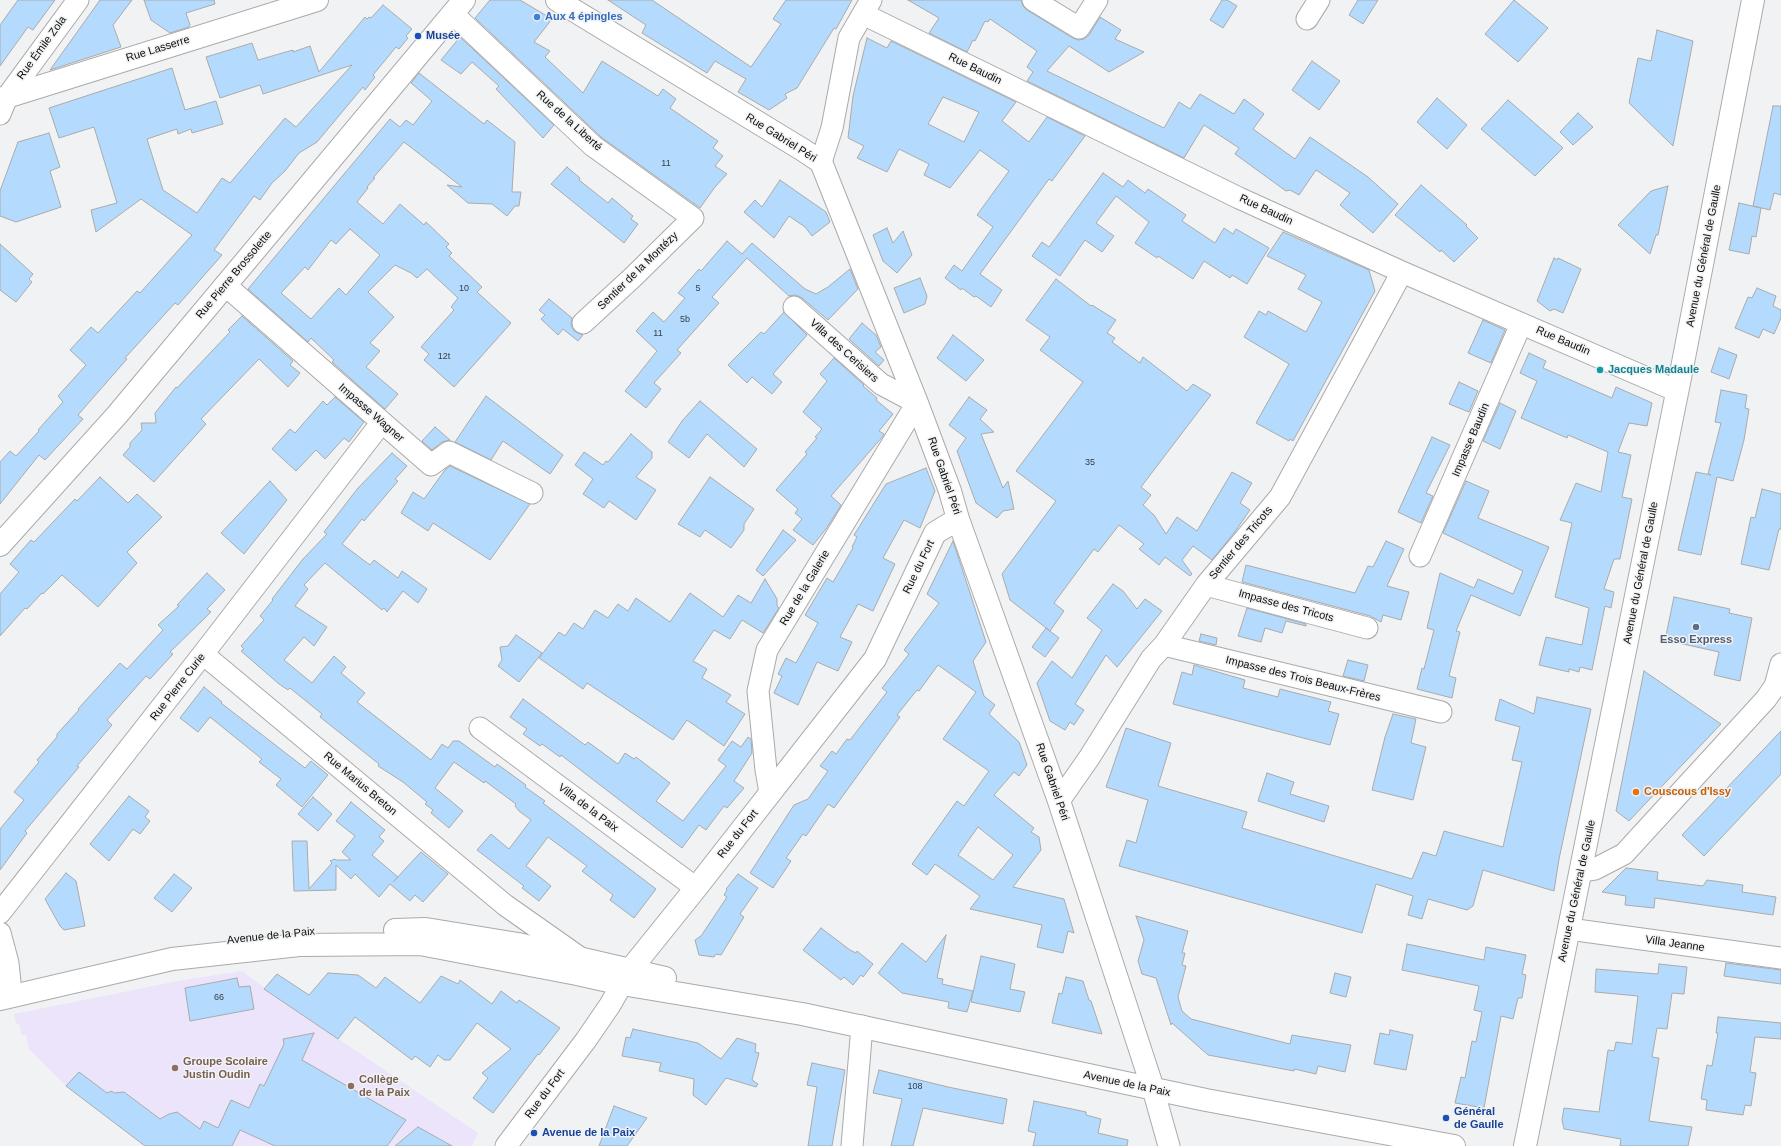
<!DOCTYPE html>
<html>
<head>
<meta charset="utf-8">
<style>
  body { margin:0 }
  canvas { display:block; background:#f1f2f3 }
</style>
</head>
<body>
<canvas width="1781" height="1146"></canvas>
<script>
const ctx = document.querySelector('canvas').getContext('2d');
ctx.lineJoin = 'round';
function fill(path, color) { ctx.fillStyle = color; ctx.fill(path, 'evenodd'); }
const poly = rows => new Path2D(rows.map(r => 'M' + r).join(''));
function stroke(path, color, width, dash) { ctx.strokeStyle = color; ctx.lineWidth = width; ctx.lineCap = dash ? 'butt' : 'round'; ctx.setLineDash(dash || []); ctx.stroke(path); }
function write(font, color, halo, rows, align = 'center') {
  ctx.font = font + ' Helvetica,sans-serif'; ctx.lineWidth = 3; ctx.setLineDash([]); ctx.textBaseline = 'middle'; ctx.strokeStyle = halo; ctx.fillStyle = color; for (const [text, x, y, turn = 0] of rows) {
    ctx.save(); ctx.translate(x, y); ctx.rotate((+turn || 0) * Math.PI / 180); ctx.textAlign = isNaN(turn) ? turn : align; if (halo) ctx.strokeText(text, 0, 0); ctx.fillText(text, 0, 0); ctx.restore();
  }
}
fill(poly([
  [242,971,265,988,264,989,478,1133,472,1146,145,1146,66,1086,29,1049,26,1034,22,1035,19,1024,16,1023,14,1014,178,981]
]), '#ebe4fa');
const building = poly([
  [18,0,55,0,33,30,28,27,0,66,0,25,18,0],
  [100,0,132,0,113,25,121,47,50,70,100,0],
  [144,0,214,0,215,4,186,13,190,25,189,27,170,33,151,20,144,0],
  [490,0,520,0,552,19,534,42,550,51,545,57,583,93,602,61,658,96,663,89,676,99,670,108,718,141,713,148,723,156,715,166,727,174,715,187,700,208,601,137,475,18,490,0],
  [608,0,652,0,751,67,781,24,773,19,786,0,852,0,836,29,834,28,797,88,785,94,787,98,769,110,738,92,746,79,715,61,707,73,642,33,646,25,608,0],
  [908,0,1021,0,1023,6,1027,10,1073,38,1078,40,1084,39,1089,35,1100,17,1121,30,1115,39,1144,52,1109,72,1069,46,1047,71,1164,128,1179,102,1190,109,1200,94,1234,114,1244,99,1264,114,1253,129,1295,159,1310,137,1368,177,1398,204,1373,233,1340,205,1350,193,1316,170,1299,195,1290,190,1286,191,1235,154,1239,148,1204,125,1184,158,1027,81,1033,72,1027,67,1037,51,990,19,988,22,985,21,975,41,973,40,967,52,929,33,939,18,908,0],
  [1222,0,1227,0,1237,6,1223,28,1210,20,1222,0],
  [1358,0,1378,0,1363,24,1349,15,1358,0],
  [1514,0,1548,28,1518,62,1485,34,1514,0],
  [383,5,412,29,406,36,408,38,399,49,396,47,373,75,375,77,365,90,363,87,317,142,299,153,285,171,272,183,260,200,254,196,214,250,222,255,178,305,175,303,125,358,127,359,78,415,83,419,45,460,39,455,0,504,0,462,10,451,16,456,39,431,38,430,63,402,58,396,86,365,70,350,91,327,98,333,137,291,140,293,192,235,141,199,96,232,91,210,117,203,94,127,59,138,49,108,172,68,185,110,216,101,223,124,192,133,191,129,178,134,177,129,147,139,163,190,197,213,222,178,230,183,285,118,296,127,352,65,263,94,260,85,220,98,206,57,252,43,258,60,293,50,293,52,310,46,319,72,365,17,367,19,369,17,371,18,383,5],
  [1657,30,1693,41,1673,146,1629,103,1638,58,1651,61,1657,30],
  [460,37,554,125,543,138,496,89,499,86,472,62,461,74,441,60,460,37],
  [867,38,887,48,891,41,1016,102,1002,121,1029,142,1047,117,1085,136,1052,181,1049,179,980,274,1002,290,991,307,976,296,974,297,962,288,961,290,945,278,954,265,962,271,993,227,977,215,1009,171,980,150,950,188,924,175,929,164,899,149,887,172,857,158,864,146,848,138,853,96,867,38],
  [943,97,979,112,964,142,928,124,943,97],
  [1312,61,1340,81,1319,110,1292,90,1312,61],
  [419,73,484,124,487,120,515,142,512,192,521,192,519,206,515,206,507,216,492,204,468,203,447,185,462,187,404,142,373,178,375,178,367,187,368,188,357,202,383,224,400,204,424,225,426,222,449,244,446,247,452,253,449,256,482,287,477,292,511,323,454,387,424,360,429,354,421,347,454,310,451,307,458,298,427,269,417,278,411,273,395,265,368,292,394,317,370,343,380,351,366,367,398,394,385,409,332,362,334,360,311,338,308,342,248,289,390,119,400,127,406,120,413,125,432,101,411,83,419,73],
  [350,229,380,255,346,295,339,288,311,319,281,293,305,267,308,270,331,240,336,244,350,229],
  [1437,98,1467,125,1447,149,1417,122,1437,98],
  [1508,100,1563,148,1535,176,1481,129,1508,100],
  [1773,106,1781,106,1781,195,1774,193,1770,210,1753,206,1773,106],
  [1578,113,1593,127,1573,145,1560,132,1578,113],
  [49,133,60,167,50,171,61,207,16,222,0,216,0,191,18,142,49,133],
  [567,167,580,178,579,180,608,203,612,198,633,216,631,219,638,224,624,243,551,184,567,167],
  [1103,173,1123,187,1128,180,1145,193,1148,189,1186,215,1182,221,1215,243,1224,228,1233,234,1236,229,1269,248,1247,284,1232,275,1230,278,1204,261,1193,279,1158,256,1157,258,1135,243,1149,222,1116,196,1096,223,1114,236,1102,252,1085,240,1060,276,1032,256,1042,242,1049,247,1103,173],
  [780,180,826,212,830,222,812,236,805,227,789,216,774,238,744,212,755,200,762,207,780,180],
  [1421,185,1467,225,1466,226,1478,238,1454,262,1441,250,1440,252,1395,215,1421,185],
  [1668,186,1658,235,1656,235,1650,254,1618,225,1651,191,1668,186],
  [1739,203,1761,208,1756,237,1752,236,1749,254,1729,250,1739,203],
  [887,228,893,243,903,231,912,255,897,273,883,261,873,235,887,228],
  [1283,232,1369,270,1375,291,1293,441,1290,439,1289,441,1256,423,1289,364,1244,337,1259,311,1266,315,1268,311,1306,332,1322,302,1298,289,1306,275,1267,256,1283,232],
  [727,241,742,254,752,243,805,289,816,294,828,287,850,269,858,289,828,320,802,298,796,295,789,296,747,258,712,297,719,303,677,350,681,353,654,383,661,389,646,408,625,391,657,351,636,331,653,312,664,322,685,298,678,293,699,269,701,271,727,241],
  [0,244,33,274,29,279,32,282,16,302,0,290,0,244],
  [1554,258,1557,260,1558,258,1581,269,1563,313,1554,309,1550,311,1537,301,1554,258],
  [920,278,927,296,925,304,904,313,894,288,920,278],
  [1056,279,1091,306,1092,305,1116,320,1107,333,1115,338,1112,342,1140,363,1143,357,1187,391,1193,384,1211,395,1141,487,1151,495,1143,505,1154,515,1166,534,1177,517,1197,531,1232,472,1252,483,1240,503,1250,510,1234,533,1212,560,1193,546,1182,560,1192,574,1190,576,1165,557,1159,565,1139,549,1144,544,1119,525,1098,552,1094,549,1054,603,1064,611,1050,631,1010,600,1002,574,1056,501,1016,471,1083,382,1040,350,1050,337,1026,320,1056,279],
  [1757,288,1776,296,1773,306,1781,310,1781,318,1774,334,1763,329,1759,338,1735,328,1748,297,1752,298,1757,288],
  [549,299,572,318,571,325,574,331,583,335,578,341,563,329,558,335,541,319,545,315,539,310,549,299],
  [784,312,807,335,773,374,782,382,772,394,752,377,747,383,728,365,761,332,764,334,784,312],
  [242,316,293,361,290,365,300,373,288,387,259,359,201,419,206,424,154,482,123,455,130,447,130,443,142,430,141,423,156,423,155,413,176,387,177,388,230,332,228,330,242,316],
  [1483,320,1505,330,1491,363,1468,353,1483,320],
  [862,323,876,335,881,347,875,352,884,360,879,366,849,339,862,323],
  [953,335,984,360,966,381,937,358,953,335],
  [1719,348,1737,355,1729,379,1711,372,1719,348],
  [1529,353,1546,361,1543,368,1612,398,1616,387,1652,403,1647,426,1629,423,1618,452,1631,455,1622,497,1632,499,1620,559,1614,559,1604,589,1614,592,1611,608,1605,606,1592,670,1580,667,1579,672,1569,669,1569,672,1539,665,1546,637,1582,645,1589,608,1555,597,1572,523,1560,520,1576,483,1601,492,1608,452,1568,435,1567,438,1521,418,1537,381,1520,373,1529,353],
  [834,358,864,385,863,386,877,398,876,400,893,414,879,431,884,434,884,435,831,496,841,505,826,529,813,545,793,530,802,519,795,513,798,509,776,490,807,454,805,452,817,438,815,437,822,429,803,412,827,381,820,374,834,358],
  [1459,382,1478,391,1469,412,1449,404,1459,382],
  [1721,390,1747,395,1745,408,1749,409,1744,440,1733,481,1717,477,1701,555,1678,550,1696,472,1711,475,1708,474,1721,423,1715,422,1721,390],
  [486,396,563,455,550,474,503,441,491,460,455,442,486,396],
  [335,397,364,422,349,442,344,438,325,459,316,450,296,471,272,449,290,429,295,433,323,401,327,405,335,397],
  [969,397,987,410,980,419,994,432,981,434,1003,488,1008,481,1014,509,1003,511,997,518,976,503,957,451,966,438,949,425,969,397],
  [700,401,757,449,744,467,707,434,689,458,668,442,682,421,700,401],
  [1500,403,1516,411,1500,449,1483,441,1500,403],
  [435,427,450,440,442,442,432,450,422,441,435,427],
  [631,434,652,452,652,458,636,477,656,490,636,520,609,501,604,508,583,494,593,479,575,465,584,452,603,465,606,461,608,462,631,434],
  [1432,437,1450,445,1426,493,1433,496,1421,523,1398,512,1432,437],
  [392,453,407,466,395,479,398,481,364,521,362,519,342,544,370,565,374,560,398,578,402,571,427,589,418,603,403,591,387,612,384,608,382,610,325,563,304,585,308,589,295,606,327,627,314,646,304,637,284,660,312,683,334,656,346,667,341,673,365,693,357,702,431,760,442,744,448,748,453,741,459,741,495,767,497,764,526,785,525,787,545,801,543,803,656,889,634,918,610,900,613,895,582,871,587,866,548,837,526,866,551,886,539,901,522,888,524,886,477,850,491,834,509,849,531,820,519,811,515,806,516,804,485,781,484,783,454,762,435,788,463,811,449,828,431,813,433,810,425,804,427,802,403,782,378,766,379,764,320,717,322,714,290,688,288,690,279,684,241,651,244,649,241,646,264,620,260,616,273,600,272,599,303,559,327,534,324,532,358,488,392,453],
  [450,466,530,504,490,560,433,523,428,531,401,513,413,492,424,499,445,470,450,466],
  [926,468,935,491,920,528,904,520,883,558,895,564,873,611,858,604,840,637,852,642,838,671,817,662,798,705,774,693,782,676,778,674,786,658,796,663,818,623,805,615,827,578,833,582,853,548,852,547,857,537,854,535,886,484,926,468],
  [100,477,128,503,137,494,162,517,127,552,137,563,98,607,62,575,43,594,42,593,27,609,25,608,0,636,0,594,19,572,10,564,31,540,34,542,75,499,77,501,100,477],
  [710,477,754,509,744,524,744,530,731,548,705,530,700,537,678,524,710,477],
  [270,481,287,500,244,554,221,533,270,481],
  [1466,481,1489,491,1478,518,1549,547,1520,616,1471,595,1456,631,1460,632,1449,676,1456,678,1452,698,1417,689,1422,668,1424,669,1434,630,1427,628,1440,573,1474,588,1478,579,1513,594,1523,571,1443,533,1466,481],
  [1762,489,1781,494,1781,529,1779,529,1769,570,1741,564,1751,517,1755,518,1762,489],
  [783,530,796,540,763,576,756,570,783,530],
  [953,541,986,642,973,661,984,696,995,705,989,714,1019,742,1027,765,1019,776,1014,772,994,795,1034,828,1031,832,1039,837,1041,850,1013,887,1064,899,1074,933,1068,931,1063,953,1037,947,1042,925,970,909,980,896,935,864,927,875,912,864,957,801,964,806,989,771,943,739,976,692,938,665,919,691,917,690,897,715,900,717,834,808,828,804,806,836,803,834,786,858,791,861,773,888,750,873,794,805,808,799,828,771,820,766,832,751,836,754,847,739,850,740,887,692,882,688,909,654,904,650,939,603,927,594,953,541],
  [978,827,1013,855,993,880,958,855,978,827],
  [1386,541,1404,549,1387,586,1409,592,1401,620,1383,615,1381,622,1370,616,1242,582,1246,565,1355,593,1368,566,1373,567,1386,541],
  [207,573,225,590,207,609,211,612,170,652,173,654,150,679,146,676,107,720,112,725,77,766,79,767,25,831,27,833,0,870,0,829,24,800,14,792,39,762,37,760,57,737,57,734,79,710,78,709,120,663,127,669,163,630,158,625,179,606,177,605,207,573],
  [765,579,777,599,777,606,779,608,763,633,742,620,730,639,714,630,693,661,707,669,702,678,731,695,726,702,745,714,724,746,687,720,673,740,587,683,583,689,539,658,559,632,565,636,574,623,583,629,595,610,608,618,618,604,628,611,636,598,670,622,690,593,723,617,738,595,751,603,765,579],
  [1113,584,1123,591,1137,609,1145,599,1162,611,1117,667,1106,655,1075,704,1084,710,1074,725,1070,722,1065,730,1050,721,1037,683,1052,661,1072,678,1102,630,1087,618,1113,584],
  [1674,597,1730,609,1729,613,1752,618,1740,681,1714,675,1719,652,1665,640,1674,597],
  [1247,608,1306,624,1306,626,1286,621,1282,633,1265,628,1261,642,1238,636,1247,608],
  [1046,628,1059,638,1045,657,1032,647,1046,628],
  [1201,634,1217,638,1216,645,1199,641,1201,634],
  [516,635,542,653,519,682,498,666,502,660,500,647,508,646,516,635],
  [1348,660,1368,665,1364,681,1343,676,1348,660],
  [1194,665,1245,680,1243,688,1278,697,1280,689,1331,702,1328,711,1339,714,1330,745,1173,704,1182,672,1192,675,1194,665],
  [1644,671,1721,724,1629,821,1616,811,1644,671],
  [204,687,222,702,221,703,305,768,311,761,328,775,302,807,276,785,281,779,259,762,262,759,210,717,198,732,180,718,204,687],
  [1537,697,1591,709,1559,859,1554,891,1483,870,1473,906,1467,910,1428,899,1422,919,1408,915,1413,896,1376,884,1362,933,1119,866,1127,840,1136,843,1148,800,1106,787,1126,728,1171,743,1158,786,1247,812,1242,828,1412,879,1423,852,1436,856,1444,831,1503,847,1522,762,1512,760,1520,727,1495,720,1500,699,1534,714,1537,697],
  [523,699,585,745,588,742,618,764,625,753,634,759,636,757,670,783,656,801,683,821,726,766,718,760,732,741,741,747,748,737,751,739,752,753,734,781,744,788,727,808,724,806,706,830,699,825,682,848,561,755,560,757,542,744,540,746,523,734,527,729,510,717,523,699],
  [1393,714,1416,719,1411,743,1426,747,1413,800,1372,790,1385,737,1393,714],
  [1781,731,1781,774,1704,856,1682,835,1781,731],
  [1267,773,1294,782,1290,794,1329,806,1324,822,1258,801,1267,773],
  [129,796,149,811,145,817,150,821,140,834,133,829,109,861,90,844,129,796],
  [313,797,332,814,318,831,298,814,313,797],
  [351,802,385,830,379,837,384,841,372,855,398,877,393,882,421,852,448,874,423,902,415,895,410,901,390,884,379,897,355,874,351,879,336,865,336,890,294,891,292,841,307,841,309,889,332,863,330,861,335,859,336,860,351,860,342,852,355,836,336,821,351,802],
  [1626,868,1658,872,1657,880,1703,886,1707,880,1743,885,1742,892,1776,897,1773,915,1655,898,1654,908,1625,905,1626,896,1602,892,1626,868],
  [66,873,76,881,85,926,64,930,60,926,45,899,66,873],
  [174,874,192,888,172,912,154,898,174,874],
  [738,874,758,888,740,914,744,917,721,955,716,954,714,957,699,955,695,940,701,936,727,897,724,895,727,890,726,889,738,874],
  [1136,916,1188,931,1182,953,1185,953,1182,965,1186,966,1178,997,1182,1011,1191,1019,1290,1044,1292,1035,1351,1045,1345,1072,1318,1066,1316,1074,1294,1069,1294,1071,1208,1055,1172,1023,1171,1025,1156,978,1142,974,1138,961,1144,940,1136,916],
  [821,928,850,950,856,953,857,951,873,964,863,977,861,975,853,985,844,977,841,980,803,950,821,928],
  [946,935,937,978,943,979,942,984,973,991,967,1012,948,1008,949,1002,902,993,878,973,902,943,926,962,946,935],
  [1407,944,1484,960,1486,947,1526,955,1522,974,1526,975,1522,998,1518,998,1513,1019,1501,1016,1484,1108,1455,1103,1461,1077,1465,1078,1472,1041,1476,1042,1482,1012,1474,1010,1479,986,1402,970,1407,944],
  [981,956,1015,964,1010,989,1025,992,1020,1012,971,1002,981,956],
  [1726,963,1781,970,1781,984,1724,976,1726,963],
  [1659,964,1687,967,1684,994,1672,993,1667,1029,1657,1028,1652,1057,1659,1058,1649,1121,1692,1127,1688,1146,1620,1146,1621,1139,1564,1129,1562,1120,1564,1108,1599,1112,1608,1050,1614,1051,1616,1042,1632,1044,1638,996,1595,992,1596,969,1658,974,1659,964],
  [328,973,358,975,376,988,385,977,420,1003,441,976,458,984,460,980,492,1004,501,991,517,1003,519,1000,560,1028,539,1055,538,1054,493,1113,473,1098,488,1078,482,1073,511,1049,477,1023,450,1060,444,1060,438,1055,430,1067,415,1056,412,1060,355,1017,338,1039,264,989,277,974,309,995,328,973],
  [1335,973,1351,977,1346,997,1330,993,1335,973],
  [1066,977,1083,981,1089,1000,1091,1001,1102,1034,1052,1023,1059,993,1062,994,1066,977],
  [237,978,239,987,250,986,254,1009,190,1021,185,988,237,978],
  [1718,1017,1781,1023,1781,1039,1755,1037,1750,1072,1756,1073,1751,1106,1745,1105,1743,1115,1706,1110,1707,1100,1701,1099,1707,1065,1712,1066,1718,1033,1716,1033,1718,1017],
  [633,1029,698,1043,721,1059,737,1038,756,1044,755,1052,759,1053,752,1080,758,1084,756,1087,726,1078,706,1105,693,1095,694,1079,659,1071,661,1063,622,1056,626,1037,630,1038,633,1029],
  [1390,1030,1413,1035,1406,1070,1374,1064,1380,1033,1389,1035,1390,1030],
  [314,1033,302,1060,406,1120,387,1146,275,1146,240,1130,232,1146,145,1146,66,1086,79,1072,107,1093,112,1091,114,1093,124,1092,160,1119,169,1114,177,1112,200,1129,204,1121,218,1128,231,1100,249,1108,260,1084,264,1086,284,1044,283,1039,314,1033],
  [812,1063,845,1070,832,1146,808,1146,817,1087,807,1085,812,1063],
  [879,1070,948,1087,1007,1099,1003,1124,923,1108,913,1146,891,1146,902,1099,873,1093,879,1070],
  [1034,1101,1086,1112,1086,1115,1101,1119,1098,1133,1128,1140,1127,1146,1033,1146,1036,1133,1028,1131,1034,1101],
  [614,1106,647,1118,627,1146,599,1146,614,1106],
  [418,1127,452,1146,395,1146,418,1127]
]);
fill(building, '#b4dafd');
stroke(building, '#aaabab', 1);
const street = poly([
  [1033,0,1079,28,1097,0],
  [453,14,593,146,693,218,632,278,583,323],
  [863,14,1239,198,1402,272,1677,391],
  [1307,19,1319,0],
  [0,114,7,97,78,0],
  [821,162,832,128,849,38,871,0],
  [225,285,431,465,449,452,532,493],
  [1420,556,1521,324],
  [1206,585,1367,628],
  [1164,645,1441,712],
  [203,654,505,905,579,957],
  [480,728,696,888],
  [770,792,766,770,758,691,767,650,917,403,881,384,794,307],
  [1059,801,1089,758,1151,659,1164,645,1206,585,1280,497,1402,272],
  [1581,871,1595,869,1624,854,1766,699,1775,686,1781,664],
  [0,913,203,654,382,422],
  [1569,929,1781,958],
  [0,933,8,963,10,982,2,998],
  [1153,1089,1169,1146],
  [506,1146,586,1040,610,1005,630,970],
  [852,1146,862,1026]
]);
const secondary = poly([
  [557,0,803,150,821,162,917,403,950,491,958,519,1059,801,1153,1089],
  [0,99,317,0],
  [0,545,117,415,464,0],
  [395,930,426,929,518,944,665,978],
  [630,970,696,888,875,659,935,533,958,519],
  [0,999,172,959,299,945,420,944,577,974,622,984,802,1014,1206,1100,1454,1146],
  [1525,1146,1682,368,1753,0]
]);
stroke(street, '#aaaaab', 23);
stroke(secondary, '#aaaaab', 24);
stroke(street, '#fff', 21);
stroke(secondary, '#fff', 22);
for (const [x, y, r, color] of [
  [537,17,4,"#3f7fe0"],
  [418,36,4,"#1a4fb4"],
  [1600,370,4,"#0f9aa8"],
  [1696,627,4,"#5c6f8a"],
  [1636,792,4,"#e8710a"],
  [175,1068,4,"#8d6e63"],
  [351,1086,4,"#8d6e63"],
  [1446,1118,4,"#1a4fb4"],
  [534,1133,4,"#1a4fb4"]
]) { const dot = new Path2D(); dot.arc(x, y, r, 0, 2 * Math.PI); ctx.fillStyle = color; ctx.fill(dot); stroke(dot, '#f1f2f3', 1.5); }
write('9px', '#364048', null, [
  ["11",666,164],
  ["10",464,289],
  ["5",698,289],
  ["5b",685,320],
  ["11",658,334],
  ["12t",444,357],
  ["35",1090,463],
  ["66",219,998],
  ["108",915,1087]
]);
write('bold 11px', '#366cbe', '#f1f2f3', [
  ["Aux 4 épingles",545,17]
], 'left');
write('bold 11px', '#164399', '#f1f2f3', [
  ["Musée",426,36],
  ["Général",1454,1112],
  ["de Gaulle",1454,1125],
  ["Avenue de la Paix",542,1133]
], 'left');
write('11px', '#0c0c0c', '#f1f2f3', [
  ["Rue Émile Zola",42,48,-54],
  ["Rue Lasserre",158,49,-17],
  ["Rue Baudin",975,69,26],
  ["Rue de la Liberté",569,121,42],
  ["Rue Gabriel Péri",781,138,32],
  ["Rue Baudin",1266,210,25],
  ["Avenue du Général de Gaulle",1704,256,-79],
  ["Sentier de la Montézy",638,271,-44],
  ["Rue Pierre Brossolette",234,275,-50],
  ["Rue Baudin",1563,341,23],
  ["Villa des Cerisiers",844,351,42],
  ["Impasse Wagner",371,413,41],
  ["Impasse Baudin",1471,440,-67],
  ["Rue Gabriel Péri",944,476,71],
  ["Sentier des Tricots",1241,543,-50],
  ["Rue du Fort",919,567,-64],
  ["Avenue du Général de Gaulle",1641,573,-79],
  ["Rue de la Galerie",805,588,-59],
  ["Impasse des Tricots",1286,606,15],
  ["Impasse des Trois Beaux-Frères",1303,679,14],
  ["Rue Pierre Curie",178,687,-52],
  ["Rue Gabriel Péri",1052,782,71],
  ["Rue Marius Breton",360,784,40],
  ["Villa de la Paix",588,808,37],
  ["Rue du Fort",738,834,-52],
  ["Avenue du Général de Gaulle",1577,891,-78],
  ["Avenue de la Paix",271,936,-6],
  ["Villa Jeanne",1675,944,8],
  ["Avenue de la Paix",1127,1084,12],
  ["Rue du Fort",545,1094,-53]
]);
write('bold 11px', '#0d838f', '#f1f2f3', [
  ["Jacques Madaule",1608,370]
], 'left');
write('bold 11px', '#4e5e75', '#f1f2f3', [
  ["Esso Express",1696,640]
]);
write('bold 11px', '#c56008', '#f1f2f3', [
  ["Couscous d'Issy",1644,792]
], 'left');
write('bold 11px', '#785e54', '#f1f2f3', [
  ["Groupe Scolaire",183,1062],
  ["Justin Oudin",183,1075],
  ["Collège",359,1080],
  ["de la Paix",359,1093]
], 'left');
</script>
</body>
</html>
